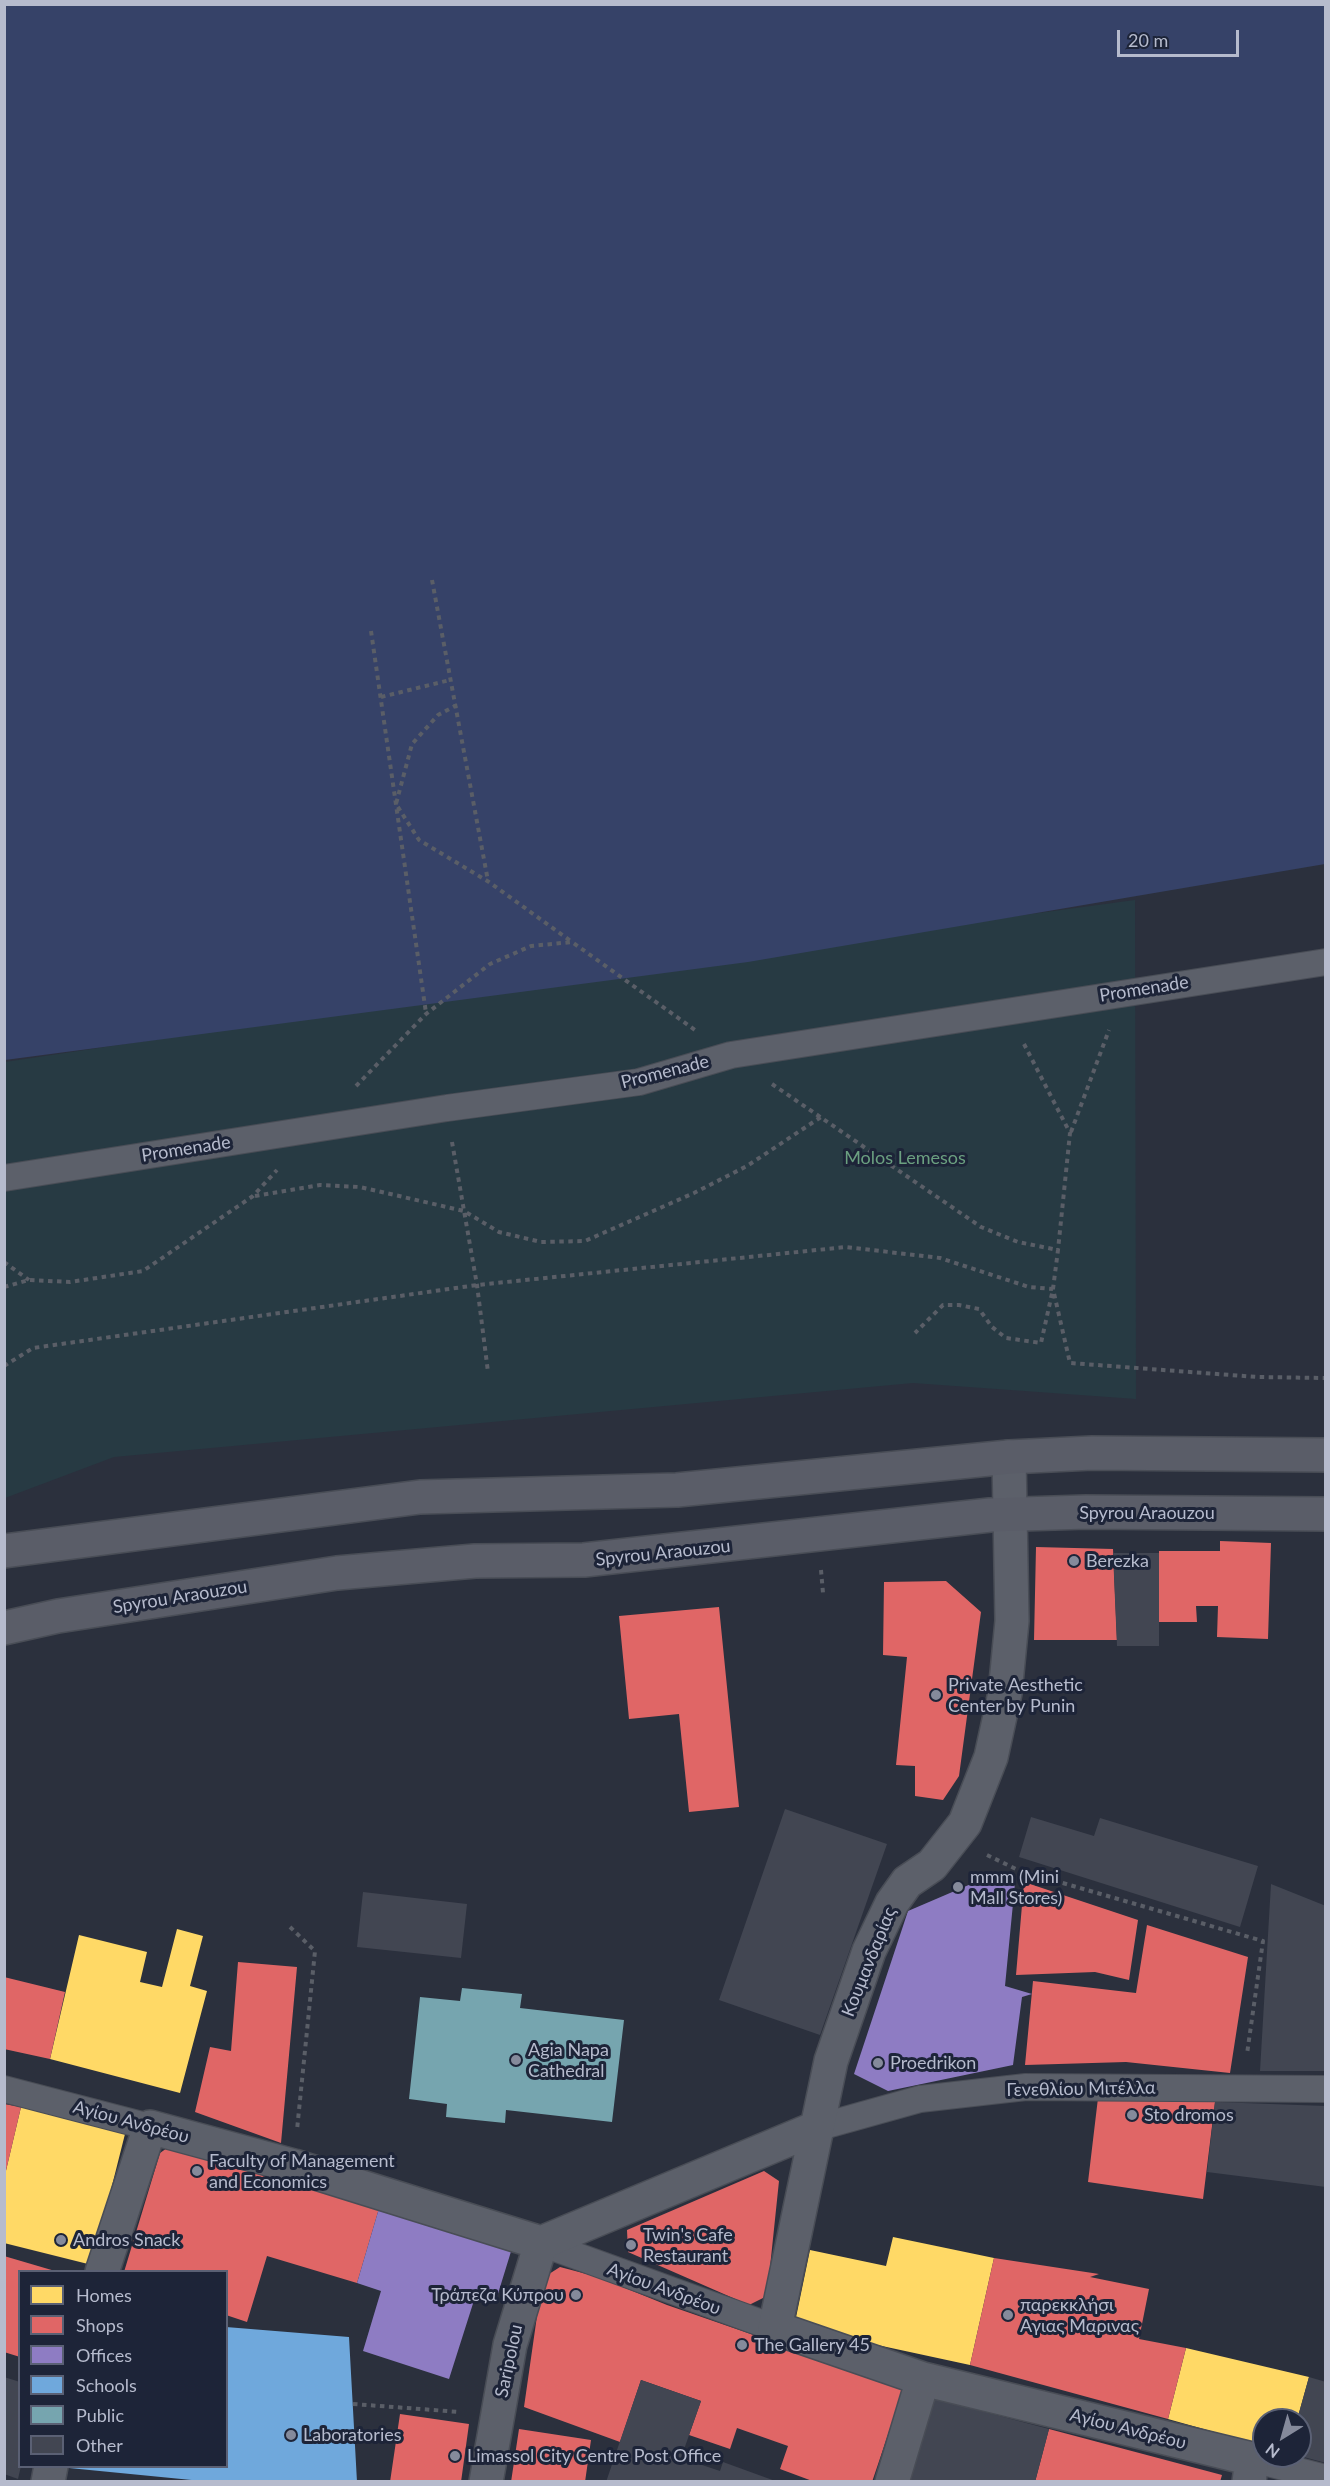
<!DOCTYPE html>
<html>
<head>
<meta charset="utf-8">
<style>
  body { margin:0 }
  #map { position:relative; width:1330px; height:2486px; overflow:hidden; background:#2b303d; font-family:Lato,sans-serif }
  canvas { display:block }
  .frame { position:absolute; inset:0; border:6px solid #b6bbcd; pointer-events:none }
  .legend { position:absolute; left:18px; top:2270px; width:210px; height:198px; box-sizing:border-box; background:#1d2438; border:2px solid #5a6074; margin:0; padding:8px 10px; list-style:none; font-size:18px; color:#b6bbcd }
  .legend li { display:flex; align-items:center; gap:12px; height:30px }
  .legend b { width:30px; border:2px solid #5a6074 }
  .north { position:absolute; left:1252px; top:2408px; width:60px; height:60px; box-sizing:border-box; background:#1d2438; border:2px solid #5a6074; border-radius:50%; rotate:217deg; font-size:16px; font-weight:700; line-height:24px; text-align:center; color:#b6bbcd }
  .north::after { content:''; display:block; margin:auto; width:21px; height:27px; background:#858a9b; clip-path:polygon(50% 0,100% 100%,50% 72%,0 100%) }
  .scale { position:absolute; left:1117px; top:30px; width:122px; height:27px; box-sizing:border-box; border:3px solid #b6bbcd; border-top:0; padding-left:8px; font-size:18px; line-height:21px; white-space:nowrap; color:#b6bbcd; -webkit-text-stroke:4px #1d2438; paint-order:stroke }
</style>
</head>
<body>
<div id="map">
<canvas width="1330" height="2486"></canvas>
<div class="frame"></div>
<ul class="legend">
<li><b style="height:16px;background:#ffd966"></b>Homes</li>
<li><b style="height:16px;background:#e06666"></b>Shops</li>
<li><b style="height:16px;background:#8e7cc3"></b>Offices</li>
<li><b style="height:16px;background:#6fa8dc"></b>Schools</li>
<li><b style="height:16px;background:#76a5af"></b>Public</li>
<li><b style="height:16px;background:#424652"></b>Other</li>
</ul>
<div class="north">N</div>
<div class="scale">20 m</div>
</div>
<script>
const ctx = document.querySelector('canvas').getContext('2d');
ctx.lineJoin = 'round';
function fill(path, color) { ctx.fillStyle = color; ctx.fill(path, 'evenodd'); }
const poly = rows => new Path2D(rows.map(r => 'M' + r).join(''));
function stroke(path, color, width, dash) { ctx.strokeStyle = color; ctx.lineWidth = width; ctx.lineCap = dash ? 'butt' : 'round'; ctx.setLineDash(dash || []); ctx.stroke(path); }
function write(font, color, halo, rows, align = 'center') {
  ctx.font = font + ' Lato,sans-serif'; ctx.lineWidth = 6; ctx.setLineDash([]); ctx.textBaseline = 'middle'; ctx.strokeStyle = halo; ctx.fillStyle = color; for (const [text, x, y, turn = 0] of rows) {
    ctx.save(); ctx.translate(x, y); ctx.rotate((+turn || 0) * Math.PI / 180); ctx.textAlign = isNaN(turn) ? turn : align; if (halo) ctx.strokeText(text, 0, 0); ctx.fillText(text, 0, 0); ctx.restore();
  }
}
fill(poly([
  [1135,900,1136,1399,913,1383,114,1457,5,1498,5,1062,638,967]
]), '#273a43');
fill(poly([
  [4,5,1325,5,1325,864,748,962,5,1060]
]), '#364268');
fill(poly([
  [177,1929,203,1936,190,1986,207,1991,180,2093,50,2059,79,1935,147,1952,140,1982,162,1987],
  [21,2107,125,2134,92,2265,4,2243,4,2179],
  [893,2237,994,2258,970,2365,794,2327,810,2250,886,2266],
  [1186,2348,1309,2377,1297,2420,1264,2420,1264,2446,1168,2419]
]), '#ffd966');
fill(poly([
  [1220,1541,1271,1543,1268,1639,1217,1637,1218,1606,1196,1606,1197,1622,1159,1622,1159,1551,1220,1551],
  [1036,1547,1113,1549,1117,1640,1034,1640],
  [946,1581,981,1612,959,1776,943,1800,915,1796,915,1766,896,1765,907,1657,883,1655,884,1582],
  [719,1607,739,1807,689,1812,679,1714,629,1719,619,1616],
  [1024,1882,1138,1920,1129,1980,1095,1972,1016,1975],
  [1147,1925,1248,1957,1230,2073,1126,2062,1025,2065,1033,1981,1136,1993],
  [238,1962,297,1967,281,2143,195,2112,210,2047,231,2051],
  [4,1977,65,1992,50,2059,4,2049],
  [1098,2098,1215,2102,1203,2199,1088,2182],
  [4,2104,21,2107,5,2175,4,2175],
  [177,2141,380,2205,357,2283,267,2256,247,2322,226,2315,226,2272,124,2272,160,2153],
  [764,2171,779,2181,767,2296,749,2305,628,2252,627,2230],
  [4,2256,55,2271,20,2272,20,2357,4,2352],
  [994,2258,1099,2274,1090,2277,1149,2289,1139,2339,1186,2348,1168,2419,970,2365],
  [560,2267,598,2277,667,2305,904,2387,872,2482,815,2482,780,2469,788,2446,737,2428,730,2449,689,2435,701,2401,641,2380,620,2442,524,2407,541,2288,549,2274],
  [400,2414,469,2424,461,2482,390,2482],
  [519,2429,591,2440,585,2482,511,2482],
  [1049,2429,1222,2475,1220,2482,1035,2482]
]), '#e06666');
fill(poly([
  [1015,1883,1005,1986,1032,1994,1022,1997,1013,2065,888,2091,854,2074,908,1911,971,1884],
  [380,2205,513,2245,497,2297,477,2291,449,2379,363,2351,381,2291,357,2283]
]), '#8e7cc3');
fill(poly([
  [226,2327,349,2337,357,2482,212,2482,69,2468,226,2466]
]), '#6fa8dc');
fill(poly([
  [462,1988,522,1994,520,2008,624,2020,612,2122,506,2110,505,2123,446,2117,447,2104,409,2099,420,1997,460,2001]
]), '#76a5af');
fill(poly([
  [1113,1553,1159,1553,1159,1646,1117,1646],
  [785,1809,887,1844,820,2035,719,2000],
  [1031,1817,1094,1836,1100,1818,1258,1866,1240,1927,1019,1857],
  [1271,1884,1326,1906,1326,2071,1260,2071],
  [363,1892,467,1904,461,1958,357,1947],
  [1215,2102,1326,2106,1326,2187,1207,2172],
  [4,2377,20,2382,21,2466,18,2479,4,2474],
  [1309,2377,1326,2382,1326,2463,1300,2456,1300,2420,1297,2420],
  [641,2380,701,2401,681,2458,720,2471,723,2462,778,2482,606,2482],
  [928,2397,1049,2429,1035,2482,906,2482]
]), '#424652');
const pedestrian = poly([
  [4,1178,447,1108,639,1082,731,1055,1326,962],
  [4,2089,150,2127],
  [816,2128,920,2099,1026,2087,1326,2089],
  [541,2243,775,2328],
  [1252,2459,1326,2478]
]);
const minor = poly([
  [1009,1457,1012,1621,1005,1693,991,1757,965,1823,932,1865,907,1882,892,1903,869,1951,831,2061,775,2328,923,2379,1252,2459,1249,2482],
  [541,2243,816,2128],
  [102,2272,150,2127,294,2166,541,2243],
  [48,2482,51,2466],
  [486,2482,510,2345,541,2243],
  [892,2482,923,2379]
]);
const secondary = poly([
  [4,1551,420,1497,677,1490,1009,1457,1092,1453,1326,1455],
  [4,1628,58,1616,337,1573,475,1561,584,1560,990,1515,1086,1512,1326,1514]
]);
stroke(pedestrian, '#494d56', 28);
stroke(minor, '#494d56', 36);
stroke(secondary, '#494d56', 36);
stroke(poly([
  [432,580,488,881],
  [371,631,426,1013],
  [381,697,450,680],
  [457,705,438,715,412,744,396,804,419,840,489,882,572,942],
  [1024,1044,1070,1133,1058,1250],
  [772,1084,981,1227,1018,1242,1058,1250,1053,1289,1041,1343,1006,1338,992,1327,979,1309,959,1305,943,1305,915,1333],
  [356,1086,426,1014,490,964,531,946,572,942,695,1030],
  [1071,1132,1109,1030],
  [452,1142,477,1285,488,1372],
  [255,1196,320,1185,360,1187,464,1211,499,1232,541,1242,585,1241,694,1193,747,1166,821,1117],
  [4,1262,29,1280],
  [4,1287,29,1280,70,1282,143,1271,253,1196,277,1170],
  [4,1366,33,1348,477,1285,846,1247,940,1258,1029,1287,1053,1289,1070,1363,1257,1377,1326,1378],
  [821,1570,823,1593],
  [987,1855,1018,1870,1263,1941,1247,2054],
  [290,1927,315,1951,297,2130],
  [353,2404,460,2412]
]), '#5a5e67', 4, [4.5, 4.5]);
stroke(pedestrian, '#5c606a', 26);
stroke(minor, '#5c606a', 33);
stroke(secondary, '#5a5d68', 33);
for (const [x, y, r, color] of [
  [1074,1561,6,"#858a9b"],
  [936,1695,6,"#858a9b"],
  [958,1887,6,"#858a9b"],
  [516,2060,6,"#858a9b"],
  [878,2063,6,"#858a9b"],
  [1132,2115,6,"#858a9b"],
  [197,2171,6,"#858a9b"],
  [61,2240,6,"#858a9b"],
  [631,2245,6,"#858a9b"],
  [576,2295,6,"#858a9b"],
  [1008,2315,6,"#858a9b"],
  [742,2345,6,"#858a9b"],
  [291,2435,6,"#858a9b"],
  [455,2456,6,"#858a9b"]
]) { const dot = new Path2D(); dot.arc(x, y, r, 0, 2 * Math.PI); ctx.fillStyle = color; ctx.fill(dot); stroke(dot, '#1d2438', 2); }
write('18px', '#b6bbcd', '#1d2438', [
  ["Promenade",1144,989,-9],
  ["Promenade",665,1072,-14],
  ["Promenade",186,1149,-9],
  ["Spyrou Araouzou",1147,1513],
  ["Spyrou Araouzou",663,1553,-6],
  ["Spyrou Araouzou",180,1597,-9],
  ["Κουμανδαρίας",869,1962,-68],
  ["Γενεθλίου Μιτέλλα",1081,2089,-1],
  ["Αγίου Ανδρέου",131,2122,15],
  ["Αγίου Ανδρέου",664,2289,20],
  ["Saripolou",509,2361,-78],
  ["Αγίου Ανδρέου",1128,2429,14]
]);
write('18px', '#6ba080', '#1d2438', [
  ["Molos Lemesos",905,1158]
]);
write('18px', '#b6bbcd', '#1d2438', [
  ["Berezka",1086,1561],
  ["Private Aesthetic",948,1685],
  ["Center by Punin",948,1706],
  ["mmm (Mini",970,1877],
  ["Mall Stores)",970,1898],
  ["Agia Napa",528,2050],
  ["Cathedral",528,2071],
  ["Proedrikon",890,2063],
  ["Sto dromos",1144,2115],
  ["Faculty of Management",209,2161],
  ["and Economics",209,2182],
  ["Twin's Cafe",643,2235],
  ["Restaurant",643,2256],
  ["Andros Snack",73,2240],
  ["Τράπεζα Κύπρου",564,2295,"right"],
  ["παρεκκλήσι",1020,2305],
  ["Αγιας Μαρινας",1020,2326],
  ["The Gallery 45",754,2345],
  ["Laboratories",303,2435],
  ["Limassol City Centre Post Office",467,2456]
], 'left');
</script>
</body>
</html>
